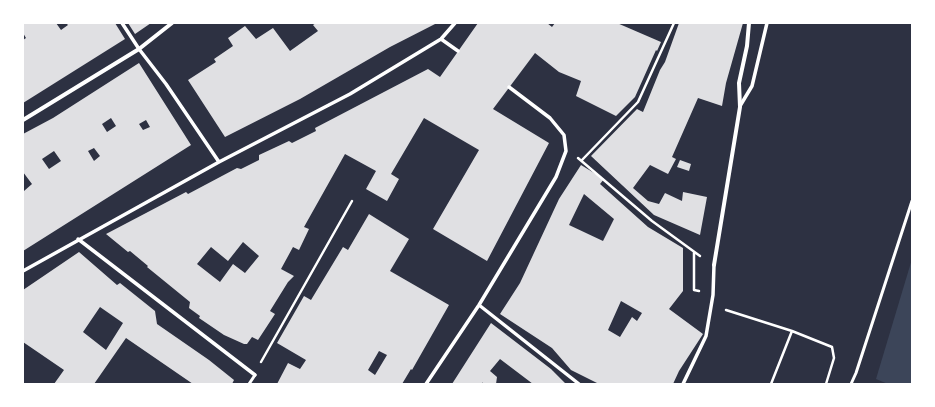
<!DOCTYPE html>
<html>
<head>
<meta charset="utf-8">
<style>
  body { margin:0 }
  #map { position:relative; width:935px; height:407px; overflow:hidden; background:#2d3142; font-family:"Golos Text",sans-serif }
  canvas { display:block }
  .frame { position:absolute; inset:0; border:24px solid #fff; pointer-events:none }
</style>
</head>
<body>
<div id="map">
<canvas width="935" height="407"></canvas>
<div class="frame"></div>
</div>
<script>
const ctx = document.querySelector('canvas').getContext('2d');
ctx.lineJoin = 'round';
function fill(path, color) { ctx.fillStyle = color; ctx.fill(path, 'evenodd'); }
const poly = rows => new Path2D(rows.map(r => 'M' + r).join(''));
function stroke(path, color, width, dash) { ctx.strokeStyle = color; ctx.lineWidth = width; ctx.lineCap = dash ? 'butt' : 'round'; ctx.setLineDash(dash || []); ctx.stroke(path); }
fill(poly([
  [912,259,912,384,888,384,876,379]
]), '#3c4559');
fill(poly([
  [23,23,56,23,61,30,68,25,66,23,115,23,125,39,23,103,23,40,26,38,23,33],
  [128,23,151,23,135,34],
  [316,23,437,23,390,47,300,99,225,137,188,80,216,62,214,59,233,46,228,38,245,26,256,39,273,28,290,51,318,31,313,25],
  [478,23,547,23,552,27,555,23,617,23,661,42,657,51,656,50,635,97,616,116,576,96,581,81,559,72,535,53,493,109,549,143,487,261,433,229,479,150,424,118,391,174,399,179,387,201,366,189,376,171,345,154,304,227,309,229,299,250,293,247,281,269,294,276,288,282,270,311,275,314,258,340,252,337,247,344,244,344,224,335,199,318,200,316,189,308,190,302,147,267,148,266,130,251,128,252,106,234,186,192,188,194,237,168,241,169,259,160,259,155,289,141,292,143,316,131,315,128,428,69,440,77],
  [243,242,259,256,245,273,233,264,220,282,197,264,211,247,228,261],
  [679,23,743,23,726,83,722,106,698,98,672,157,676,159,668,174,650,165,633,188,648,201,659,204,665,193,682,201,683,192,707,197,700,235,654,215,591,156,637,109,643,112,660,70,665,62],
  [139,63,191,145,23,251,23,189,24,191,32,184,23,172,23,134,53,118],
  [111,118,116,126,107,132,102,124],
  [146,120,150,127,143,130,139,124],
  [94,148,100,156,94,161,88,151],
  [54,151,61,161,49,169,42,159],
  [680,160,691,164,689,171,677,167],
  [581,165,604,179,600,184,648,227,683,248,683,291,669,309,703,334,679,371,673,384,596,384,597,383,571,370,552,348,500,314,520,283,559,199],
  [584,194,614,219,603,241,569,225],
  [621,301,642,313,637,321,632,317,620,337,608,330],
  [369,214,409,239,390,271,449,305,412,370,411,369,402,384,277,384,288,363,300,369,306,360,277,343,304,296,311,300,343,247,348,250],
  [379,351,387,355,375,375,368,370],
  [79,252,117,285,120,283,155,311,157,324,209,360,234,380,232,384,193,384,126,338,94,384,54,384,64,370,23,342,23,290],
  [100,307,123,323,106,350,83,332],
  [491,323,551,369,566,384,533,384,500,359,490,371,497,377,496,384,483,384,483,382,482,384,452,384]
]), '#e0e0e3');
stroke(poly([
  [578,158,652,221,700,256],
  [582,160,638,102,674,23],
  [694,252,694,290,699,291],
  [726,310,792,331,832,347,834,358,826,384],
  [261,362,352,201],
  [771,384,792,331]
]), '#fff', 2.5);
stroke(poly([
  [249,384,255,375],
  [851,384,856,373,912,201]
]), '#fff', 3);
stroke(poly([
  [122,23,139,49,166,84,219,162],
  [441,39,458,51],
  [740,106,752,86,767,23],
  [78,239,255,375],
  [23,271,219,162,350,94,441,39,455,23],
  [479,305,579,384],
  [426,384,479,305,556,177,566,151,564,135,550,118,509,87],
  [683,384,706,336,713,295,714,265]
]), '#fff', 3.5);
stroke(poly([
  [23,120,139,49,172,23],
  [714,265,740,107,739,83,747,46,749,23]
]), '#fff', 4);
</script>
</body>
</html>
